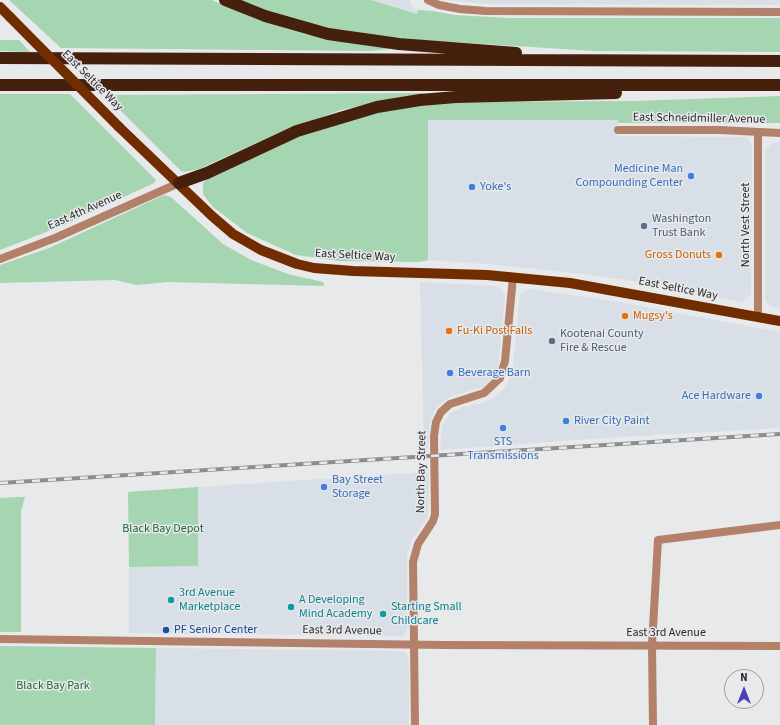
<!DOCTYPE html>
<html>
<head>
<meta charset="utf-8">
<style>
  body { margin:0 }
  #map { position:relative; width:780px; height:725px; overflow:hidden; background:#e8e9eb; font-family:"Source Sans 3",sans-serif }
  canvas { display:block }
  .north { position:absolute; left:724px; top:669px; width:40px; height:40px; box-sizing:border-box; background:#e8e9eb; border:1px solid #9b9c9d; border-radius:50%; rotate:0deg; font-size:11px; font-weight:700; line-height:16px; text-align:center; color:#282829 }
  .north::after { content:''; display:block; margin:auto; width:14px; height:18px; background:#4a42b8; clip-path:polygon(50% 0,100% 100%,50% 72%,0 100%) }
</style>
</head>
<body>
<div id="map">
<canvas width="780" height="725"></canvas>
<div class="north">N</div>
</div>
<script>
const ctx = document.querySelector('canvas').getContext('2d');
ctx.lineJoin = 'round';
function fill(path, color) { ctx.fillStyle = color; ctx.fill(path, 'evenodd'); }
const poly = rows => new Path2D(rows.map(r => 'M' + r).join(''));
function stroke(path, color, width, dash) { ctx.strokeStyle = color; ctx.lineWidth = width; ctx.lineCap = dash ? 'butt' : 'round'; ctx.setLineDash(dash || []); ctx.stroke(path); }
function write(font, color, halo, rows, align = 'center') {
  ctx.font = font + ' "Source Sans 3",sans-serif'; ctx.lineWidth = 3; ctx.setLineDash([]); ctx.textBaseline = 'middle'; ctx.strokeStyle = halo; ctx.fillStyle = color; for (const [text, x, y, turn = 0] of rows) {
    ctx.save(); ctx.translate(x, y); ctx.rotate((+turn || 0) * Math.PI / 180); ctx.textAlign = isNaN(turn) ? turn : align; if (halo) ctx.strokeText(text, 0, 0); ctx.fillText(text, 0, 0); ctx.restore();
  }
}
fill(poly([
  [371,0,409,0,412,7,418,10,417,14],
  [447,0,780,0,780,5,485,4],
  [427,120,618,120,618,136,747,137,752,145,751,295,742,302,653,284,583,274,499,265,428,260],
  [780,142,780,309,769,305,766,302,765,296,765,151,772,143],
  [420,282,497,286,503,291,505,296,498,369,494,377,483,387,451,396,439,405,434,411,429,426,428,449,424,450],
  [531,289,619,302,780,332,780,428,604,438,440,450,442,427,450,413,463,407,483,403,493,398,504,389,508,382,513,366,520,296,522,292],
  [429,472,429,511,428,517,412,540,407,555,407,629,403,636,129,633,129,567,198,566,198,487],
  [156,648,403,651,407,654,409,660,409,725,155,725]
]), '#d9dfe7');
fill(poly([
  [9,0,212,0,258,20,305,34,390,49,372,51,61,48],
  [237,0,371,0,417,14,418,10,432,11,455,15,509,18,780,18,780,52,594,51,421,40,345,32,292,20],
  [0,40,19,40,30,52,0,51],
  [428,93,391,99,341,110,280,132,199,169,184,172,181,171,105,95],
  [0,94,70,94,156,180,154,183,64,225,0,250],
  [780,96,780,123,618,123,618,120,428,120,428,260,420,262,340,261,296,255,247,233,213,207,203,194,203,183,208,178,315,128,355,117,400,108,454,102,633,101],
  [164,195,171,197,223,244,251,260,288,274,323,282,324,286,168,282,137,285,115,280,0,283,0,265,49,248],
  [198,487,198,566,129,567,128,492],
  [17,497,25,497,21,511,21,632,0,632,0,498],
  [0,646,156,648,155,725,0,725]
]), '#a6d5b1');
stroke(poly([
  [428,0,439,5,460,9,486,11,780,12],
  [618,130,720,130,780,133],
  [758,132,758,317],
  [414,643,415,725],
  [653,725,652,645,658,540,780,525]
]), '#b38069', 8);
stroke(poly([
  [0,259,55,238,179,183],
  [0,639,442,645,780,646],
  [414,643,413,562,418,544,433,521,435,514,434,436,436,422,441,412,450,404,484,393,500,378,505,361,513,277]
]), '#b38069', 8);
stroke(poly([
  [0,7,10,17],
  [119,127,212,216,233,234,261,250,297,264,314,268,353,271,487,275,570,283,780,321]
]), '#712d00', 10);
stroke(poly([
  [225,0,265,16,328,34,399,44,516,53],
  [0,58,780,61],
  [0,85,780,85],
  [179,183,207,173,297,131,377,107,420,100,456,97,616,93]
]), '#45200d', 12);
const rail = poly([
  [0,483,780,434]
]);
stroke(rail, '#8c8d8e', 4);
stroke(rail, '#e8e9eb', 2.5, [8]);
stroke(poly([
  [10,17,119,127]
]), '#712d00', 10);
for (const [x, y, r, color] of [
  [691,176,4,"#3f7fe0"],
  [472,187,4,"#3f7fe0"],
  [644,226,4,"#5c6f8a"],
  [719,255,4,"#e8710a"],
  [625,316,4,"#e8710a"],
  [449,331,4,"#e8710a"],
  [552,341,4,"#5c6f8a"],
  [450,373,4,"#3f7fe0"],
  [759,396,4,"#3f7fe0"],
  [566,421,4,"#3f7fe0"],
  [503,428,4,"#3f7fe0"],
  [324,487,4,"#3f7fe0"],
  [171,600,4,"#0f9aa8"],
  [291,607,4,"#0f9aa8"],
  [383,614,4,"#0f9aa8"],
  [166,630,4,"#1a4fb4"]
]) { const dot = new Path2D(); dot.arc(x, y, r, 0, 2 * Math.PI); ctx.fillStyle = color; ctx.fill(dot); stroke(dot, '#e8e9eb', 1.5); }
write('12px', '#282829', '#e8e9eb', [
  ["East Seltice Way",92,81,45],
  ["East Schneidmiller Avenue",699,119,1],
  ["East 4th Avenue",85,211,-24],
  ["North Vest Street",746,225,-90],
  ["East Seltice Way",355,256,3],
  ["East Seltice Way",678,289,11],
  ["North Bay Street",422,472,-89],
  ["East 3rd Avenue",342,631,1],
  ["East 3rd Avenue",666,633]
]);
write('12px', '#366cbe', '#e8e9eb', [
  ["Medicine Man",683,169,"right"],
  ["Compounding Center",683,183,"right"],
  ["Yoke's",480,187],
  ["Beverage Barn",458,373],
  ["Ace Hardware",751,396,"right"],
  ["River City Paint",574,421],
  ["STS",503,442,"center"],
  ["Transmissions",503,456,"center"],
  ["Bay Street",332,480],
  ["Storage",332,494]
], 'left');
write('12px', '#4e5e75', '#e8e9eb', [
  ["Washington",652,219],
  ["Trust Bank",652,233],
  ["Kootenai County",560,334],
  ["Fire & Rescue",560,348]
], 'left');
write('12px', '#c56008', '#e8e9eb', [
  ["Gross Donuts",711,255,"right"],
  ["Mugsy's",633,316],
  ["Fu-Ki Post Falls",457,331]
], 'left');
write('12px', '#1d6637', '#e8e9eb', [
  ["Black Bay Depot",163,529],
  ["Black Bay Park",53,686]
]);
write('12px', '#0d838f', '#e8e9eb', [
  ["3rd Avenue",179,593],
  ["Marketplace",179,607],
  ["A Developing",299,600],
  ["Mind Academy",299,614],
  ["Starting Small",391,607],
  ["Childcare",391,621]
], 'left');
write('12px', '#164399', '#e8e9eb', [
  ["PF Senior Center",174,630]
], 'left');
</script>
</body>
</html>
